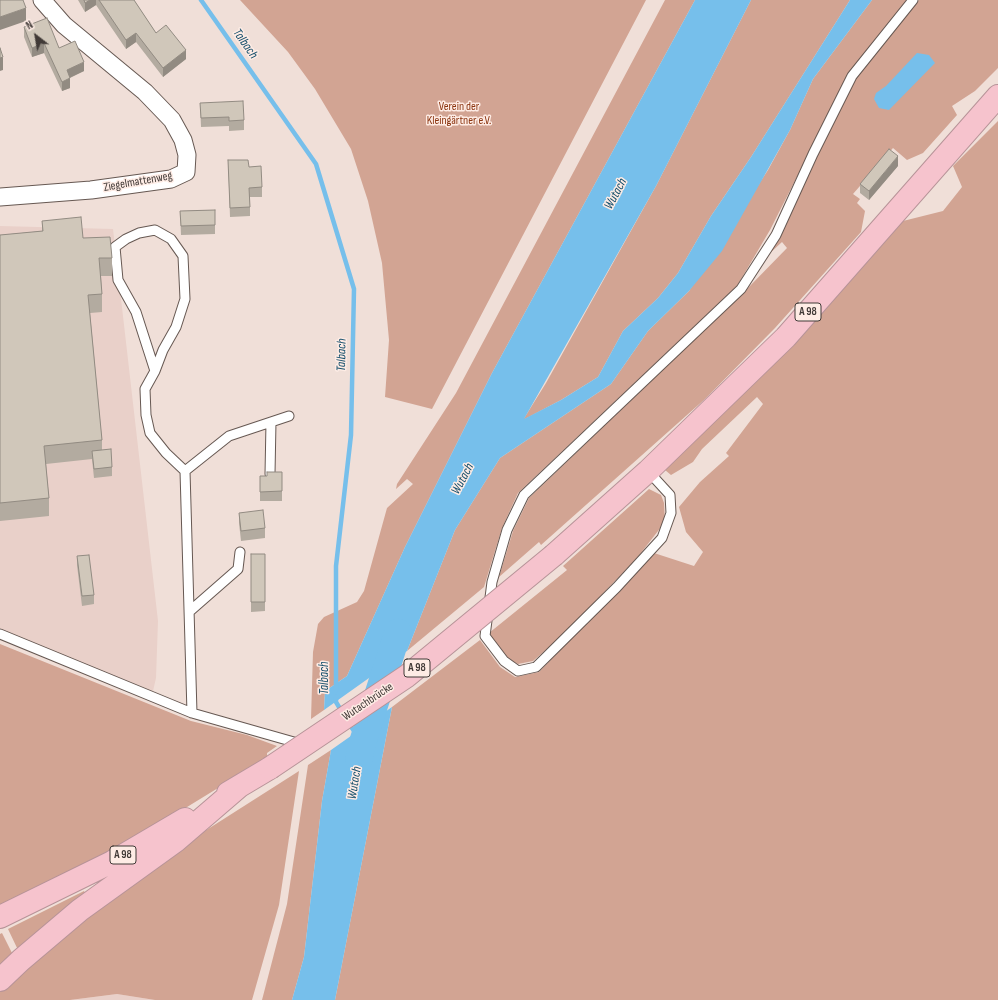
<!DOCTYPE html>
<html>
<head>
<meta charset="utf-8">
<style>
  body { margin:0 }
  #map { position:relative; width:998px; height:1000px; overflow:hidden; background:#f0dfd8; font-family:"Sofia Sans Condensed",sans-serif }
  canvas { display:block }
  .north { position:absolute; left:16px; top:16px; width:40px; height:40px; -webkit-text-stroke:3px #feece5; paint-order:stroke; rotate:329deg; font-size:11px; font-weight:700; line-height:16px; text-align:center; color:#413a37 }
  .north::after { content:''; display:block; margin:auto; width:14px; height:18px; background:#413a37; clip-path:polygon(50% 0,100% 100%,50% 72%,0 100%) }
</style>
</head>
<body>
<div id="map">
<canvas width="998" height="1000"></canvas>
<div class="north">N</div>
</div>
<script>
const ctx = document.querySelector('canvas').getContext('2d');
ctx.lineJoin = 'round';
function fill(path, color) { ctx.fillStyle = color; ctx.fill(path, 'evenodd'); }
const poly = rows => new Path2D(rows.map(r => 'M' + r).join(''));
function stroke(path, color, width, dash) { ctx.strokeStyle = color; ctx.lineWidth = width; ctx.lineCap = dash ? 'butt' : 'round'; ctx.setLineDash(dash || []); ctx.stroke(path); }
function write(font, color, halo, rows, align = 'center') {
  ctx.font = font + ' "Sofia Sans Condensed",sans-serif'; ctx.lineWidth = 3; ctx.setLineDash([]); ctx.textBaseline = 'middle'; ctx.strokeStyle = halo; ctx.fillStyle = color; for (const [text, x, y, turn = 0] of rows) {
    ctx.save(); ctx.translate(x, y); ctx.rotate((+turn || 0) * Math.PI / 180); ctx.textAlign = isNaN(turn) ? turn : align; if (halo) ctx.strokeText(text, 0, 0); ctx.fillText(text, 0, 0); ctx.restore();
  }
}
fill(poly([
  [0,226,113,229,158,621,156,678,153,691,0,631],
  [117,994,155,1000,70,1000]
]), '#e9d0c9');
fill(poly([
  [240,0,646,0,432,409,385,397,389,340,382,263,368,201,351,149,315,89,288,52],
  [665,0,695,0,492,373,405,547,347,676,325,691,324,710,311,719,313,652,318,624,324,617,357,602,364,591,387,508,413,484,407,479,396,489,397,484,456,393],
  [751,0,850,0,751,157,711,216,678,273,658,298,623,331,598,377,561,400,523,420,546,383,656,186],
  [872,0,908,0,848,76,770,230,737,286,518,493,502,528,484,587,407,651,455,530,500,458,611,384,648,331,689,291,768,170,790,130,813,79],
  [919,0,998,0,998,68,975,91,952,106,957,115,923,153,907,160,893,148,853,194,860,199,857,203,865,211,861,232,775,328,705,399,541,545,539,542,499,577,513,531,529,498,746,290,787,248,782,242,769,254,818,152,856,77,906,13],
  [998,121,998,1000,335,1000,392,707,480,640,500,667,515,677,539,672,654,553,694,566,703,552,686,532,679,507,700,482,729,456,726,453,763,404,757,397,702,449,693,462,671,475,665,470,794,343,899,222,943,211,962,187,953,166],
  [649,489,661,495,664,503,665,522,637,558,564,634,533,661,518,664,508,659,497,647,489,633,567,570,563,566],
  [0,644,191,721,247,735,277,746,267,753,267,758,143,834,0,906],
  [331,750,322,801,304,957,292,1000,262,1000,287,904,308,765],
  [299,771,279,905,252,1000,155,1000,117,994,70,1000,0,1000,0,992,30,963,90,912,186,843],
  [84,891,85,893,18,950,8,929],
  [2,933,12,953,0,965,0,934]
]), '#d2a493');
fill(poly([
  [695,0,751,0,656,186,524,419,561,400,598,377,623,331,658,298,678,273,711,216,751,157,850,0,872,0,813,79,790,130,722,251,689,291,648,331,611,384,500,458,455,530,407,651,324,710,325,691,347,676,405,547,492,373],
  [917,53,929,55,935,63,889,110,879,108,874,99,876,93,886,86],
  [392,707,335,1000,292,1000,304,957,322,801,331,750]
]), '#76bfeb');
stroke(poly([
  [201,0,316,164,354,289,351,435,336,566,336,690],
  [336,697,336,702,342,712],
  [348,722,358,737]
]), '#76bfeb', 4.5);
stroke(poly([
  [359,759,362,744,398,632]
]), '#76bfeb', 27);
const lane = poly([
  [155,371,136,312,118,280,115,247,126,239,139,233,155,230,171,239,183,256,185,299,176,327,163,350,155,371,145,389,146,415,150,433,166,453,185,471],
  [648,471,670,495,671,513,662,538,617,587,536,667,518,671,504,661,485,636,492,582,507,530,524,495,741,289,776,235,813,154,852,76,913,0],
  [270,474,271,422],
  [190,611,238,569,240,552],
  [0,634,192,713,301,744],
  [192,713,185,471,229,436,289,416]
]);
const street = poly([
  [0,197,91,190,171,179,186,172,187,155,183,140,172,120,145,92,64,25,42,0]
]);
const highway = poly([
  [554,555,648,471,786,337,998,96],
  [228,793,270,768],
  [0,917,112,862,185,819],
  [0,980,21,960,80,910,177,840,241,785]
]);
stroke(lane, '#665852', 11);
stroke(street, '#665852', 19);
stroke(highway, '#b79398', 24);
stroke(lane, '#fff', 9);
stroke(street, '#fff', 17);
stroke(highway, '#f6c3cd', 22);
const highwayBridge = poly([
  [270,768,407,676,554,555]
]);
stroke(highwayBridge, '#b79398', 24, []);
stroke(highwayBridge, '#f6c3cd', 22);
fill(poly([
  [78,0,134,0,156,33,186,59,163,77,136,42,126,49,96,5,85,12],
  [24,27,59,48,84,71,70,78,70,88,62,91,44,53,32,57,24,37],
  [200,103,244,120,244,130,229,131,229,126,201,127],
  [228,160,249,167,262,187,262,197,250,197,250,216,230,217],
  [898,166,869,200,860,193,860,184],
  [215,210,215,234,181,235,180,211],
  [42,221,83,238,112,258,112,276,101,276,102,294,102,312,90,313,102,440,102,450,112,467,112,476,94,478,92,459,46,464,49,498,49,516,0,521,0,235,42,231],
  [282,472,282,501,260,501,260,476,267,476],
  [239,513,265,528,265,538,241,541,239,523],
  [251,554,265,554,265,611,251,612],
  [77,556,94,595,94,604,82,606,77,565]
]), '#b3aba0');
fill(poly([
  [90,0,96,0,96,5,85,12,85,3],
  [26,8,26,21,0,30,0,17],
  [136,33,136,42,126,49,126,40],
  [44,43,44,53,32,57,32,48],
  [186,50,186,59,163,77,163,68],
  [3,57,3,70,0,71,0,58],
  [84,62,84,71,67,79,67,70],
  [70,78,70,88,62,91,62,82],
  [898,156,898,166,869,200,869,191]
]), '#928b82');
const building = poly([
  [0,0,23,0,26,8,0,17,0,0],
  [84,0,90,0,85,3,84,0],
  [99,0,134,0,156,33,166,25,186,50,163,68,136,33,126,40,99,0],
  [47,18,59,48,75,41,84,62,67,70,70,78,62,82,44,43,32,48,24,27,47,18],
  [0,48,3,57,0,58,0,48],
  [243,101,244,120,229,121,229,117,201,118,200,103,243,101],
  [889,149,898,156,869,191,860,184,889,149],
  [228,160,248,160,249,167,261,166,262,187,249,188,250,207,230,208,228,160],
  [215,210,215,225,181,226,180,211,215,210],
  [81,217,83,238,110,237,112,258,99,258,102,294,88,295,102,440,44,446,49,498,0,503,0,235,43,231,42,221,81,217],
  [111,449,112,467,94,469,92,451,111,449],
  [267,472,282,472,282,491,260,492,260,476,267,476,267,472],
  [263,510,265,528,241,531,239,513,263,510],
  [251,554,265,554,265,602,251,602,251,554],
  [89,555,94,595,82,596,77,556,89,555]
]);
fill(building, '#d0c7ba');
stroke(building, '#928b82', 1);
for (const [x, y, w] of [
  [808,312,26],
  [417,668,26],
  [123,855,26]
]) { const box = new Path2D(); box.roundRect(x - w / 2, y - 9, w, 18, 3); ctx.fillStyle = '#feece5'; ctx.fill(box); stroke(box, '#413a37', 1); }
write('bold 11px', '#413a37', null, [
  ["A 98",808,312],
  ["A 98",417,668],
  ["A 98",123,855]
]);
write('12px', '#8b3510', '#feece5', [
  ["Verein der",459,107],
  ["Kleingärtner e.V.",459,121]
]);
write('12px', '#413a37', '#feece5', [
  ["Ziegelmattenweg",138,182,-10],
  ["Wutachbrücke",368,702,-34]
]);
write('italic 13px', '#144e6b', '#feece5', [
  ["Talbach",245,44,55],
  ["Wutach",616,194,-62],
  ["Talbach",342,355,-89],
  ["Wutach",463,479,-62],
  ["Talbach",325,678,-90],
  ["Wutach",355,783,-81]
]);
</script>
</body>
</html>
